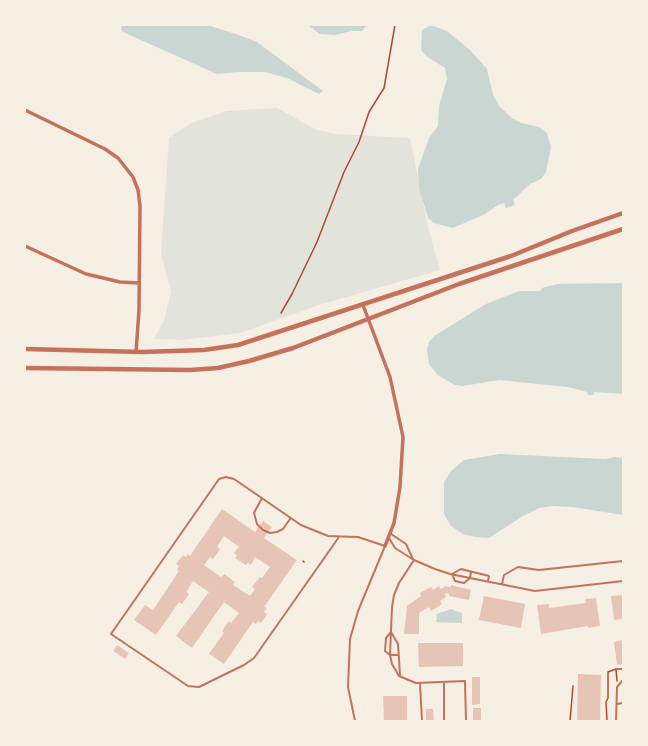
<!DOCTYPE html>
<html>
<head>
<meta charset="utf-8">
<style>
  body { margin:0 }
  #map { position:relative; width:648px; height:746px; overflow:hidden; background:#f6efe4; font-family:Signika,sans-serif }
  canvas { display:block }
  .frame { position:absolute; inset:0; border:26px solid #f6efe4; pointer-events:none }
</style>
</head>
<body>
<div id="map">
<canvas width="648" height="746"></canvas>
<div class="frame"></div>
</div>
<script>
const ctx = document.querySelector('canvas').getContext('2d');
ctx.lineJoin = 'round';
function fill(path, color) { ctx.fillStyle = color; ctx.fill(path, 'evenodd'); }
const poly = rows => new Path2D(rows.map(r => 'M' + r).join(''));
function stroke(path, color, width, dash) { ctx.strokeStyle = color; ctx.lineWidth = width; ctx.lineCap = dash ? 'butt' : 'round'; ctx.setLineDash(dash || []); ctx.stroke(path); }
fill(poly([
  [277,108,317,130,336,134,410,138,428,227,440,270,319,305,240,333,182,340,154,339,164,320,171,292,161,254,169,138,191,123,227,111]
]), '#e2e4dc');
fill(poly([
  [122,25,207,25,236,34,257,42,323,91,319,94,287,78,265,72,238,72,217,74,125,33,121,30],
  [308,25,367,25,362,31,351,31,335,35,320,34],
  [431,25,447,31,470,50,487,69,493,95,499,106,513,119,521,123,539,127,547,133,551,147,546,172,541,179,530,184,513,200,515,205,506,208,504,203,498,205,485,214,453,228,434,223,428,218,419,188,418,169,429,138,438,126,439,106,447,79,445,68,426,56,421,50,422,30],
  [623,283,623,394,594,392,594,395,588,395,587,392,568,387,499,380,463,386,455,385,438,375,429,364,427,349,429,342,434,336,486,304,519,291,540,291,542,288,557,284],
  [500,454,605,459,615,457,623,458,623,515,573,507,553,506,539,508,523,516,489,538,475,537,463,534,451,526,444,514,444,482,451,471,464,460],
  [451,609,462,613,462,623,436,622,437,614]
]), '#c9d6d2');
fill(poly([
  [222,509,255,532,263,521,272,527,264,538,297,560,264,607,267,608,264,612,267,614,261,623,258,621,256,624,253,622,224,664,209,654,224,633,222,631,229,621,231,623,239,613,224,602,192,648,176,636,209,592,193,581,186,592,189,594,182,604,179,602,156,635,134,620,145,605,153,610,179,571,177,570,179,566,176,564,183,555,186,557,188,554,190,556],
  [224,536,239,547,234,553,237,555,235,558,246,565,248,563,251,565,255,557,270,567,262,578,260,577,252,587,255,589,250,596,233,585,235,582,224,574,221,577,204,565,210,557,213,559,220,549,217,547],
  [451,585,471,590,469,600,449,596,449,594,447,593,445,594,446,597,440,601,442,604,431,611,429,607,419,613,419,634,404,634,407,606,421,596,420,593,431,587,433,590,439,586,441,589,445,586,451,587],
  [623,595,623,619,614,620,611,596],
  [484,596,525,604,521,628,479,620],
  [596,598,600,626,588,628,588,626,541,634,537,605,549,604,549,608,586,603,585,599],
  [623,640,623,664,617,665,614,642],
  [418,643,463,643,463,666,419,667],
  [117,645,129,653,125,659,113,651],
  [578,674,601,675,600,721,577,721],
  [472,677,480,677,480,704,472,705],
  [383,696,407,696,407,721,384,721],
  [473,708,481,708,481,721,473,721],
  [426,709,433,709,434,721,426,721]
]), '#e6c5b7');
stroke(poly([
  [281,313,292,294,317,242,344,172,359,142,369,112,384,88,395,25],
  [303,561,304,562],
  [616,669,623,669],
  [570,721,573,686],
  [607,721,606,702,608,698,608,672,616,669,617,681]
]), '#b5482f', 1.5);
stroke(poly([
  [262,498,254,513,257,524,263,530,270,533,277,532,283,529,290,519],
  [391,534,406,544,413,559],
  [339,537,254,658,244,665,199,687,188,686,111,634,219,479,226,477,234,479,301,525,328,536,358,537,385,546,358,611,350,639,348,687,355,721],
  [389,538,395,548,414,560,435,569,450,574,535,591,623,581],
  [414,560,399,583,394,595,392,607,390,655,392,664,399,676,416,683,465,681,466,721],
  [471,572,470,578,464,583,455,581,452,574,461,569,489,576,488,581],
  [502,584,504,575,518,567,539,570,623,561],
  [398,655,390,655,385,651,386,638,391,632,398,644,400,675],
  [444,682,444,721],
  [420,683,422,721],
  [617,704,623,703],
  [616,721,617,687,623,680]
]), '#c5725c', 2);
stroke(poly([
  [25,110,105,149,118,158,133,177,138,190,140,206,139,310,136,352],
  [25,246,86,274,120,282,139,283],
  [363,305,390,377,403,437,400,487,394,523,385,546]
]), '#c5725c', 3.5);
stroke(poly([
  [25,349,142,352,204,350,238,345,511,256,572,231,623,213],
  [25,368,190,370,218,368,249,361,293,348,459,284,623,229]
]), '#c5725c', 4.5);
</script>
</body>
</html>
